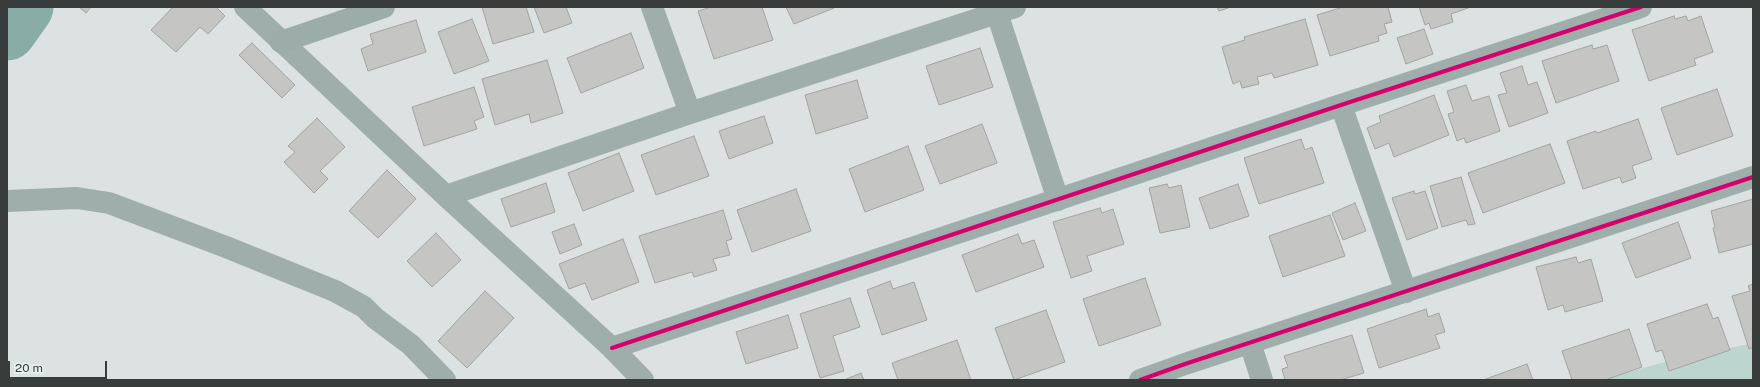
<!DOCTYPE html>
<html>
<head>
<meta charset="utf-8">
<style>
  body { margin:0 }
  #map { position:relative; width:1760px; height:387px; overflow:hidden; background:#dce2e1; font-family:"Public Sans",sans-serif }
  canvas { display:block }
  .frame { position:absolute; inset:0; border:8px solid #383d3c; pointer-events:none }
  .scale { position:absolute; left:8px; top:361px; width:99px; height:18px; box-sizing:border-box; border:2px solid #383d3c; border-top:0; padding-left:5px; font-size:12px; line-height:14px; white-space:nowrap; color:#383d3c; -webkit-text-stroke:3px #e5f3f0; paint-order:stroke }
</style>
</head>
<body>
<div id="map">
<canvas width="1760" height="387"></canvas>
<div class="frame"></div>
<div class="scale">20 m</div>
</div>
<script>
const ctx = document.querySelector('canvas').getContext('2d');
ctx.lineJoin = 'round';
function fill(path, color) { ctx.fillStyle = color; ctx.fill(path, 'evenodd'); }
const poly = rows => new Path2D(rows.map(r => 'M' + r).join(''));
function stroke(path, color, width, dash) { ctx.strokeStyle = color; ctx.lineWidth = width; ctx.lineCap = dash ? 'butt' : 'round'; ctx.setLineDash(dash || []); ctx.stroke(path); }
fill(poly([
  [1753,343,1753,380,1599,380,1665,362]
]), '#bcd5cf');
stroke(poly([
  [7,31,24,7]
]), '#88aca6', 59);
const building = poly([
  [79,7,91,7,86,13,79,7],
  [173,7,216,7,225,16,208,34,200,27,176,52,151,30,173,7],
  [482,7,526,7,534,32,493,44,482,7],
  [534,7,566,7,572,23,544,33,534,7],
  [711,7,762,7,773,40,714,59,698,11,711,7],
  [786,7,834,7,834,8,794,24,786,7],
  [1217,7,1231,7,1219,11,1217,7],
  [1343,7,1388,7,1392,22,1384,24,1387,33,1378,36,1379,41,1330,56,1317,15,1343,7],
  [1419,7,1471,7,1451,14,1453,22,1431,29,1429,23,1425,25,1419,7],
  [1674,16,1675,19,1686,16,1688,21,1701,16,1713,52,1694,59,1696,65,1649,81,1632,30,1674,16],
  [472,19,489,61,454,74,438,32,472,19],
  [1305,19,1318,65,1274,78,1272,73,1257,77,1259,84,1242,88,1240,81,1233,84,1222,47,1245,40,1244,37,1305,19],
  [416,20,426,52,368,71,361,49,373,44,370,34,416,20],
  [1424,29,1433,54,1406,64,1397,38,1424,29],
  [631,33,644,68,581,93,567,58,631,33],
  [252,43,295,85,282,98,239,55,252,43],
  [1592,45,1593,49,1607,45,1619,81,1556,103,1542,61,1592,45],
  [980,48,993,87,939,105,926,66,980,48],
  [547,60,563,113,531,123,529,114,495,125,482,79,547,60],
  [1522,66,1528,85,1537,82,1548,113,1509,127,1498,95,1507,93,1500,73,1522,66],
  [857,80,868,118,816,134,805,95,857,80],
  [1466,85,1472,101,1489,96,1500,131,1466,143,1464,138,1457,141,1448,114,1454,112,1447,91,1466,85],
  [474,87,484,117,474,121,477,129,424,146,412,107,474,87],
  [1717,89,1733,136,1677,155,1661,108,1717,89],
  [1434,95,1449,135,1394,157,1389,143,1375,149,1367,128,1381,122,1379,116,1434,95],
  [764,116,773,143,729,159,719,131,764,116],
  [317,118,345,147,320,171,328,179,314,193,284,162,295,152,288,146,317,118],
  [1638,119,1652,159,1632,166,1636,178,1622,183,1620,177,1583,189,1567,141,1596,131,1597,133,1638,119],
  [982,124,997,163,940,184,925,146,982,124],
  [694,136,709,176,656,195,641,155,694,136],
  [1301,139,1305,150,1312,147,1324,183,1259,204,1244,158,1301,139],
  [1550,144,1565,183,1483,213,1468,173,1550,144],
  [908,146,924,190,865,212,849,169,908,146],
  [619,153,634,191,583,211,568,173,619,153],
  [387,170,416,199,378,238,349,211,387,170],
  [1461,177,1475,224,1468,225,1466,220,1442,227,1430,186,1461,177],
  [546,183,555,212,511,227,501,199,546,183],
  [1167,184,1169,188,1181,185,1190,227,1160,233,1149,188,1167,184],
  [1238,184,1249,216,1210,229,1199,198,1238,184],
  [796,189,811,231,752,252,737,210,796,189],
  [1414,191,1415,194,1425,191,1438,228,1407,240,1392,198,1414,191],
  [1753,199,1753,244,1719,253,1713,228,1715,227,1711,211,1753,199],
  [1355,203,1366,231,1343,240,1332,213,1355,203],
  [1100,208,1102,213,1113,209,1124,244,1087,256,1092,271,1071,278,1053,222,1100,208],
  [723,210,732,239,726,241,730,255,713,259,717,270,694,277,692,272,655,283,639,236,723,210],
  [1330,215,1345,256,1283,277,1269,236,1330,215],
  [1678,222,1691,258,1636,278,1622,243,1678,222],
  [574,224,582,245,560,254,552,232,574,224],
  [436,233,461,260,432,287,407,261,436,233],
  [1018,234,1022,244,1034,240,1044,267,976,292,962,255,1018,234],
  [623,239,639,282,592,300,585,283,569,289,559,264,623,239],
  [1576,257,1578,263,1591,259,1603,301,1565,312,1563,305,1548,310,1536,267,1576,257],
  [1145,278,1161,325,1099,346,1083,299,1145,278],
  [890,281,893,289,914,282,927,320,882,335,867,290,890,281],
  [1753,284,1753,347,1749,349,1732,296,1750,291,1748,286,1753,284],
  [485,291,514,318,467,368,438,341,485,291],
  [850,298,860,327,833,336,844,371,820,378,800,314,850,298],
  [1707,304,1713,319,1718,317,1730,350,1669,371,1662,350,1656,352,1647,324,1707,304],
  [1426,309,1428,317,1439,313,1445,332,1435,335,1440,348,1379,368,1367,329,1426,309],
  [1046,310,1065,362,1014,380,995,328,1046,310],
  [788,315,798,348,746,364,736,332,788,315],
  [1629,329,1642,367,1605,380,1572,380,1562,351,1629,329],
  [1352,335,1364,373,1340,380,1285,380,1282,369,1288,367,1284,356,1352,335],
  [957,340,971,380,898,380,892,363,957,340],
  [1527,364,1533,380,1483,380,1527,364],
  [861,373,864,380,844,380,861,373]
]);
fill(building, '#c5c6c4');
stroke(building, '#a2a3a1', 1);
stroke(poly([
  [245,7,446,196,612,348,643,380],
  [652,7,690,113],
  [997,13,1058,200],
  [1341,105,1406,292],
  [446,196,690,113,1015,7],
  [7,201,77,198,109,203,226,247,335,291,364,307,375,318,411,345,445,380],
  [1250,343,1262,380],
  [612,348,1341,105,1641,7],
  [1140,380,1185,364,1753,177]
]), '#9faeab', 22);
stroke(poly([
  [281,42,384,7]
]), '#9baca9', 22);
stroke(poly([
  [612,348,1341,105,1641,7],
  [1140,380,1185,364,1753,177]
]), '#d6006c', 4);
</script>
</body>
</html>
